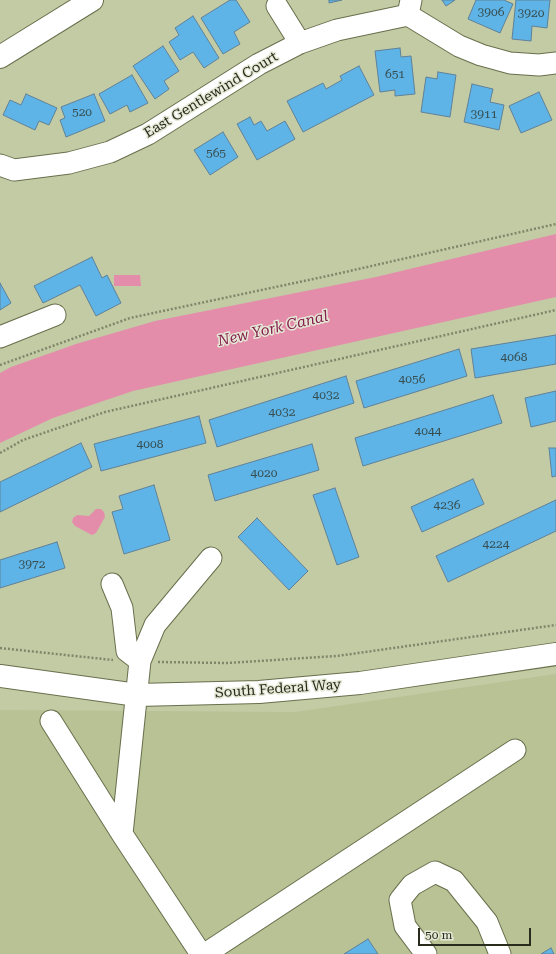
<!DOCTYPE html>
<html>
<head>
<meta charset="utf-8">
<style>
  body { margin:0 }
  #map { position:relative; width:556px; height:954px; overflow:hidden; background:#c3cba5; font-family:"Roboto Serif",serif }
  canvas { display:block }
  .scale { position:absolute; left:418px; top:928px; width:113px; height:18px; box-sizing:border-box; border:2px solid #292c1d; border-top:0; padding-left:5px; font-size:12px; line-height:14px; white-space:nowrap; color:#292c1d; -webkit-text-stroke:3px #e5e9d6; paint-order:stroke }
</style>
</head>
<body>
<div id="map">
<canvas width="556" height="954"></canvas>
<div class="scale">50 m</div>
</div>
<script>
const ctx = document.querySelector('canvas').getContext('2d');
ctx.lineJoin = 'round';
function fill(path, color) { ctx.fillStyle = color; ctx.fill(path, 'evenodd'); }
const poly = rows => new Path2D(rows.map(r => 'M' + r).join(''));
function stroke(path, color, width, dash) { ctx.strokeStyle = color; ctx.lineWidth = width; ctx.lineCap = dash ? 'butt' : 'round'; ctx.setLineDash(dash || []); ctx.stroke(path); }
function write(font, color, halo, rows, align = 'center') {
  ctx.font = font + ' "Roboto Serif",serif'; ctx.lineWidth = 3; ctx.setLineDash([]); ctx.textBaseline = 'middle'; ctx.strokeStyle = halo; ctx.fillStyle = color; for (const [text, x, y, turn = 0] of rows) {
    ctx.save(); ctx.translate(x, y); ctx.rotate((+turn || 0) * Math.PI / 180); ctx.textAlign = isNaN(turn) ? turn : align; if (halo) ctx.strokeText(text, 0, 0); ctx.fillText(text, 0, 0); ctx.restore();
  }
}
fill(poly([
  [556,674,556,954,0,954,0,710,295,712]
]), '#b8c295');
fill(poly([
  [556,234,556,297,133,391,53,418,0,443,0,373,11,367,76,344,155,321,376,277],
  [114,275,140,275,141,286,114,286],
  [96,509,101,509,104,512,105,517,96,533,92,535,75,526,72,522,73,518,77,515,89,516]
]), '#e38dab');
const building = poly([
  [230,0,236,0,250,22,234,32,240,44,223,54,201,18,230,0],
  [329,0,342,0,329,3,329,0],
  [442,0,455,0,446,6,442,0],
  [476,0,504,0,513,4,500,33,468,19,476,0],
  [516,0,550,0,547,28,532,26,531,41,512,39,516,0],
  [193,16,219,58,204,68,193,52,180,60,169,42,179,35,175,28,193,16],
  [163,46,179,71,164,81,169,89,155,99,133,66,163,46],
  [400,48,401,57,411,56,415,94,395,96,395,90,380,92,375,51,400,48],
  [359,66,374,95,303,132,287,101,323,83,326,89,342,80,340,76,359,66],
  [438,72,456,75,450,117,421,112,426,77,437,79,438,72],
  [132,75,148,103,130,112,127,105,110,114,99,94,132,75],
  [472,84,493,89,490,102,504,105,499,130,464,122,472,84],
  [539,92,552,120,521,133,509,106,539,92],
  [26,94,57,108,49,125,39,121,35,130,3,115,10,100,21,105,26,94],
  [94,94,105,121,66,137,60,120,65,118,61,107,94,94],
  [250,117,254,125,261,121,267,131,285,121,295,139,257,160,237,124,250,117],
  [223,132,238,157,210,175,194,150,223,132],
  [92,257,102,278,107,275,121,303,96,316,80,285,43,303,34,286,92,257],
  [0,283,11,303,0,310,0,283],
  [556,335,556,364,475,378,471,349,556,335],
  [459,349,467,376,364,408,356,381,459,349],
  [346,376,354,403,217,447,209,420,346,376],
  [556,391,556,421,531,427,525,398,556,391],
  [493,395,502,423,363,466,355,438,493,395],
  [199,416,206,443,101,471,94,444,199,416],
  [81,443,92,467,0,512,0,482,81,443],
  [312,444,319,470,215,501,208,475,312,444],
  [549,448,556,448,556,476,552,477,549,448],
  [473,479,484,504,422,532,411,507,473,479],
  [154,485,170,540,124,554,112,512,123,509,119,496,154,485],
  [335,488,359,557,337,565,313,495,335,488],
  [556,500,556,531,448,582,436,556,556,500],
  [257,518,308,571,289,590,238,537,257,518],
  [57,542,65,568,0,588,0,560,57,542],
  [368,939,378,954,344,954,368,939],
  [551,948,554,954,541,954,551,948]
]);
fill(building, '#5fb4e7');
stroke(building, '#5f8198', 1);
const minor = poly([
  [277,6,300,43],
  [408,15,459,46,481,55,510,63,539,65,556,63],
  [0,165,14,170,69,163,110,152,148,134,259,64,300,43,337,30,408,15,411,0],
  [0,337,55,315],
  [112,584,122,608,127,651,140,661,155,625,211,558],
  [140,661,122,834,201,954],
  [51,721,122,834],
  [205,954,515,750],
  [426,954,405,926,400,900,412,885,435,872,454,881,487,922,500,954]
]);
const major = poly([
  [0,57,92,0],
  [0,676,137,695,259,692,360,683,556,654]
]);
stroke(minor, '#686f4c', 23);
stroke(major, '#686f4c', 24);
stroke(poly([
  [0,365,130,318,332,275,556,224],
  [0,453,23,440,105,412,556,310],
  [0,648,113,660],
  [158,662,227,663,337,656,556,625]
]), '#81866a', 2.5, [2, 2]);
stroke(minor, '#fff', 21);
stroke(major, '#fff', 22);
write('12px', '#364e50', null, [
  ["3906",491,12],
  ["3920",531,13],
  ["651",395,74],
  ["520",82,112],
  ["3911",484,114],
  ["565",216,153],
  ["4068",514,357],
  ["4056",412,379],
  ["4032",326,395],
  ["4032",282,412],
  ["4044",428,431],
  ["4008",150,444],
  ["4020",264,473],
  ["4236",447,505],
  ["4224",496,544],
  ["3972",32,564]
]);
write('14px', '#292c1d', '#e5e9d6', [
  ["East Gentlewind Court",211,95,-31],
  ["South Federal Way",278,689,-4]
]);
write('italic 15px', '#841f4d', '#e5e9d6', [
  ["New York Canal",273,329,-13]
]);
</script>
</body>
</html>
